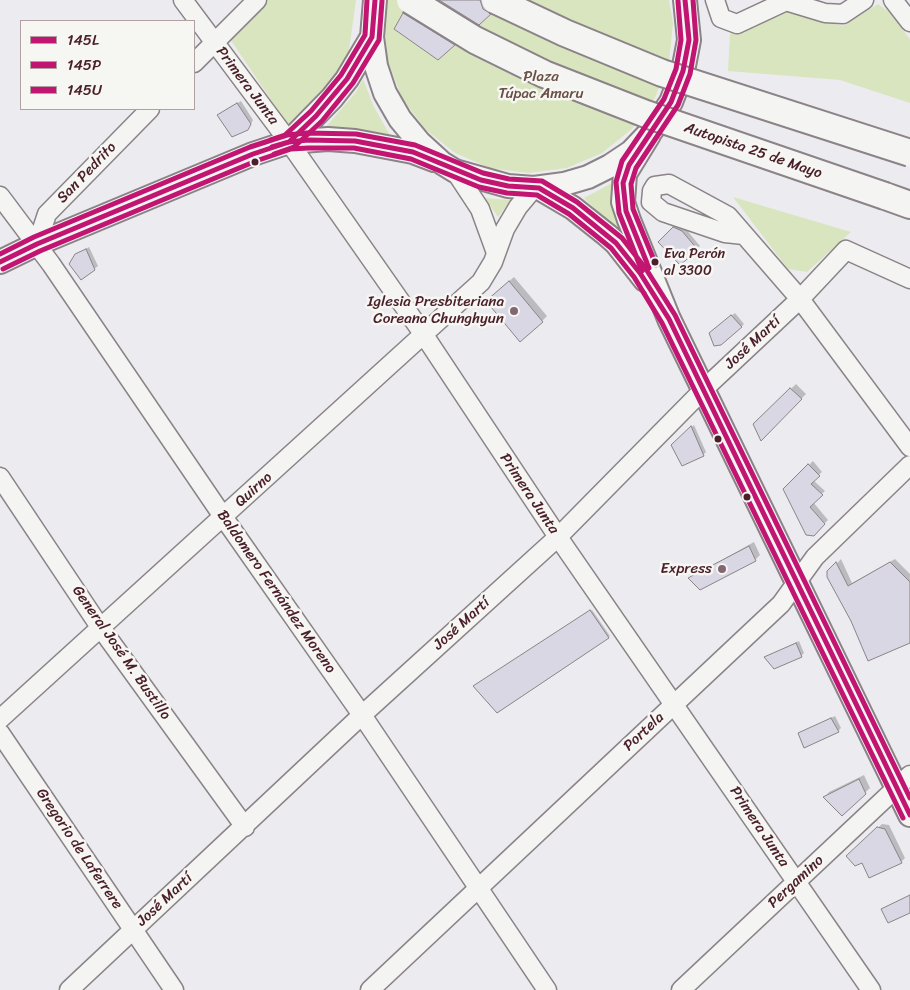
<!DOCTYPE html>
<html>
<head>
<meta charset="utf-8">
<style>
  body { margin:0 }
  #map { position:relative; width:910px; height:990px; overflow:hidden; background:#ececf0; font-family:Sriracha,sans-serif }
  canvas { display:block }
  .legend { position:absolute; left:20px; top:20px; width:175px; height:90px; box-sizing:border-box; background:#f6f6f2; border:1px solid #b1a0a2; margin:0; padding:6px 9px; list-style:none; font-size:15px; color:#4a1f2b }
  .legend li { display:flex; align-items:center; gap:10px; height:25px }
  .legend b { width:25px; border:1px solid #b1a0a2 }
</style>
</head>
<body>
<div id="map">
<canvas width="910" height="990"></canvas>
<ul class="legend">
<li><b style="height:6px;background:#c11571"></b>145L</li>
<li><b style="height:6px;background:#c11571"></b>145P</li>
<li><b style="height:6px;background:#c11571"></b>145U</li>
</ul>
</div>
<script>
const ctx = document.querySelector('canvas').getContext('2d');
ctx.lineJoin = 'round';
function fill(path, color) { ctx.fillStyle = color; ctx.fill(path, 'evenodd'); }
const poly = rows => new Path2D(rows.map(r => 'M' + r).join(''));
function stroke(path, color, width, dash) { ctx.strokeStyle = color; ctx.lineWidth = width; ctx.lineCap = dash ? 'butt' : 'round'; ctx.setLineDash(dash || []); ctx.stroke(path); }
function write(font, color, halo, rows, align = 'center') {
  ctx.font = font + ' Sriracha,sans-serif'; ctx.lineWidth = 5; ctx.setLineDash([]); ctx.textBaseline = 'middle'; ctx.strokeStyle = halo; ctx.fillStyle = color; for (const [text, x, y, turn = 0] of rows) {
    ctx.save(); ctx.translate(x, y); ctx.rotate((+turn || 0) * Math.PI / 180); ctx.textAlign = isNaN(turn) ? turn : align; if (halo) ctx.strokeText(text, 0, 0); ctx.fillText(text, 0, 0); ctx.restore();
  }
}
fill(poly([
  [265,0,356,0,349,50,343,65,318,97,288,125,228,36],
  [388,0,411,0,394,29,438,60,507,0,669,0,673,23,669,62,655,98,632,129,602,153,567,168,528,173,490,168,455,153,425,129,402,98,388,62,384,23],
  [878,4,888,11,910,39,910,103,840,80,728,71,730,34,788,11,843,26],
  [363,79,374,107,394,142,369,133,326,127,356,92],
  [614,182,622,222,620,231,613,227,584,198],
  [733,197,851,232,807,272,788,269],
  [485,198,511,200,498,217]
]), '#d8e5be');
fill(poly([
  [441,0,488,0,496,7,490,14],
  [410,8,460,38,438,58,404,14],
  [241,101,253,120,250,126,221,113],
  [677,225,685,228,700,246,697,249,660,242],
  [89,247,98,266,82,278,76,255],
  [514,277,547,316,542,321,492,296],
  [735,313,744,324,741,327,713,330],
  [796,384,806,394,761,439,754,425],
  [694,425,706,452,703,455,672,445],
  [813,461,822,472,813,480,825,491,813,502,828,520,813,535,785,489],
  [754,542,760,555,755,560,690,578],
  [841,559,852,583,895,559,910,574,910,641,829,572],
  [592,610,610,636,498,711,475,685],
  [799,641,804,653,801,656,766,657],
  [835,716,841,728,838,731,799,734],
  [864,775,870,788,842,815,825,797,829,792],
  [882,824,889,825,905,858,901,862,863,861,848,856]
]), '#0003');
const building = poly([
  [439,0,480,0,483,9,491,14,479,25,439,0],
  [403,13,455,45,438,60,394,29,403,13],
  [237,103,251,124,248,130,232,137,217,115,237,103],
  [673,227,682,231,698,250,680,265,658,242,673,227],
  [86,249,95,270,81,280,69,264,75,254,86,249],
  [509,281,543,322,520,342,486,301,509,281],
  [731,315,742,327,721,345,714,346,709,333,731,315],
  [790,388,802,399,761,441,753,424,790,388],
  [691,426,704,456,682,466,671,445,691,426],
  [808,464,820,476,811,484,823,495,810,507,825,524,814,536,806,535,783,489,808,464],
  [749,546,756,561,700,590,688,578,749,546],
  [836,562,848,586,890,562,910,582,910,643,868,661,851,621,827,577,827,571,836,562],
  [590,610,609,638,497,713,473,686,590,610],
  [796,643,802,657,774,669,764,657,796,643],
  [831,718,839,732,804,748,798,733,831,718],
  [859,779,866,794,842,816,823,797,859,779],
  [877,827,885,829,902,863,869,878,862,863,855,866,846,856,877,827],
  [910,895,910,913,888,923,881,909,910,895]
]);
fill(building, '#d9d7e3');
stroke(building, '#8b8387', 1);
const minor = poly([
  [183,0,289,142,424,335,558,537,871,990],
  [715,0,721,18,737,24,784,2],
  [782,0,825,13,843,14,864,0],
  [893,0,910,22],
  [194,63,257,0],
  [455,171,480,209,496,253],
  [0,196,51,264,224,518,362,715,547,990],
  [744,235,725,233,663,212,651,202,652,191,655,186,669,184,728,216,800,299,910,447],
  [37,244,47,214,150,109],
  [0,477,100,627,245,827],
  [0,719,481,282,493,262,505,229,518,207,534,188],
  [0,733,174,990],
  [69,990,362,715,558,537,705,388,800,299,846,250,910,279],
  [370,990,781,604,815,557,910,465],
  [681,990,910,775]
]);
const major = poly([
  [375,0,372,37,376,66,385,93,400,119,419,142,442,163,455,171,508,186,534,188,564,184,588,177,610,166,631,152,652,130,671,102,683,71,689,40,685,0],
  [649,135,625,174,623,202,629,220,669,319,910,815],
  [289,142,332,98,347,79,372,37],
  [539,188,573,208,607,235,616,243,645,280],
  [0,262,37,244,253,154,289,142,328,139,355,141,413,152,434,160]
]);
const highway = poly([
  [885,196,910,205]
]);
stroke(minor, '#8b8387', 21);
stroke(major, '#8b8387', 26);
stroke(highway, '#8b8387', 30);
stroke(minor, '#f4f4f3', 18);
stroke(major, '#f4f4f3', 22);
stroke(highway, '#f4f4f3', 26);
const highwayBridge = poly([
  [410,0,475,40,544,74,646,114,885,196],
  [495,0,565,33,662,73,910,153]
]);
stroke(highwayBridge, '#8b8387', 30, []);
stroke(highwayBridge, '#f4f4f3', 26);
stroke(poly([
  [272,147,289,142,316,116,347,79,372,37,375,0],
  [0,262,37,244,253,154,289,142,308,140,355,141,413,152,481,180,508,186,539,188,573,208,616,243,640,273,669,319,910,815],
  [649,268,626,211,623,183,629,165,671,102,683,71,689,40,685,0]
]), '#c11571', 5);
stroke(poly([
  [274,154,294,147,322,121,353,83,379,40,382,1],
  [656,265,633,209,631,184,636,168,678,105,690,74,696,40,693,0],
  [3,269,40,251,256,161,291,149,308,148,354,148,411,159,479,187,507,193,537,195,569,214,611,248,634,277,662,323,903,818]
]), '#c11571', 5);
stroke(poly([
  [270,140,285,135,311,111,341,75,365,35,367,0],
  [0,254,34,237,250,147,287,135,307,133,356,134,415,145,483,173,509,179,542,181,577,202,622,238,646,269,675,315,910,798],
  [642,271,619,213,616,182,622,161,664,99,676,69,681,40,678,1]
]), '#c11571', 5);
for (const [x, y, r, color] of [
  [255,162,4.5,"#4a1f2b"],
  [655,262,4.5,"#4a1f2b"],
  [514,311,5,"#836770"],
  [718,439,4.5,"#4a1f2b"],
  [747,497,4.5,"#4a1f2b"],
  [722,569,5,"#836770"]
]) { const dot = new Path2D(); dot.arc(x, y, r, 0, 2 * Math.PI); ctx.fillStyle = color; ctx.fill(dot); stroke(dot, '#f6f6f2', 2); }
write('14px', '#4a1f2b', '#f6f6f2', [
  ["Eva Perón",664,254],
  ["al 3300",664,271]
], 'left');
write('15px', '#694f46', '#f6f6f2', [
  ["Plaza",541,77],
  ["Túpac Amaru",541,94]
]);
write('15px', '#4a1f2b', '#f6f6f2', [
  ["Primera Junta",247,86,53],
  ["Autopista 25 de Mayo",753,151,19],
  ["San Pedrito",87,173,-46],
  ["José Martí",753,343,-43],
  ["Quirno",254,490,-42],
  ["Primera Junta",529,494,56],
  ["Baldomero Fernández Moreno",276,592,55],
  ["José Martí",462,624,-42],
  ["General José M. Bustillo",121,653,55],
  ["Portela",644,732,-43],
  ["Primera Junta",759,827,56],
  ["Gregorio de Laferrere",79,849,56],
  ["Pergamino",796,882,-43],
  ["José Martí",165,900,-43]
]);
write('15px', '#4a1f2b', '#f6f6f2', [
  ["Iglesia Presbiteriana",504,302],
  ["Coreana Chunghyun",504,319],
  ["Express",712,569]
], 'right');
</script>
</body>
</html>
